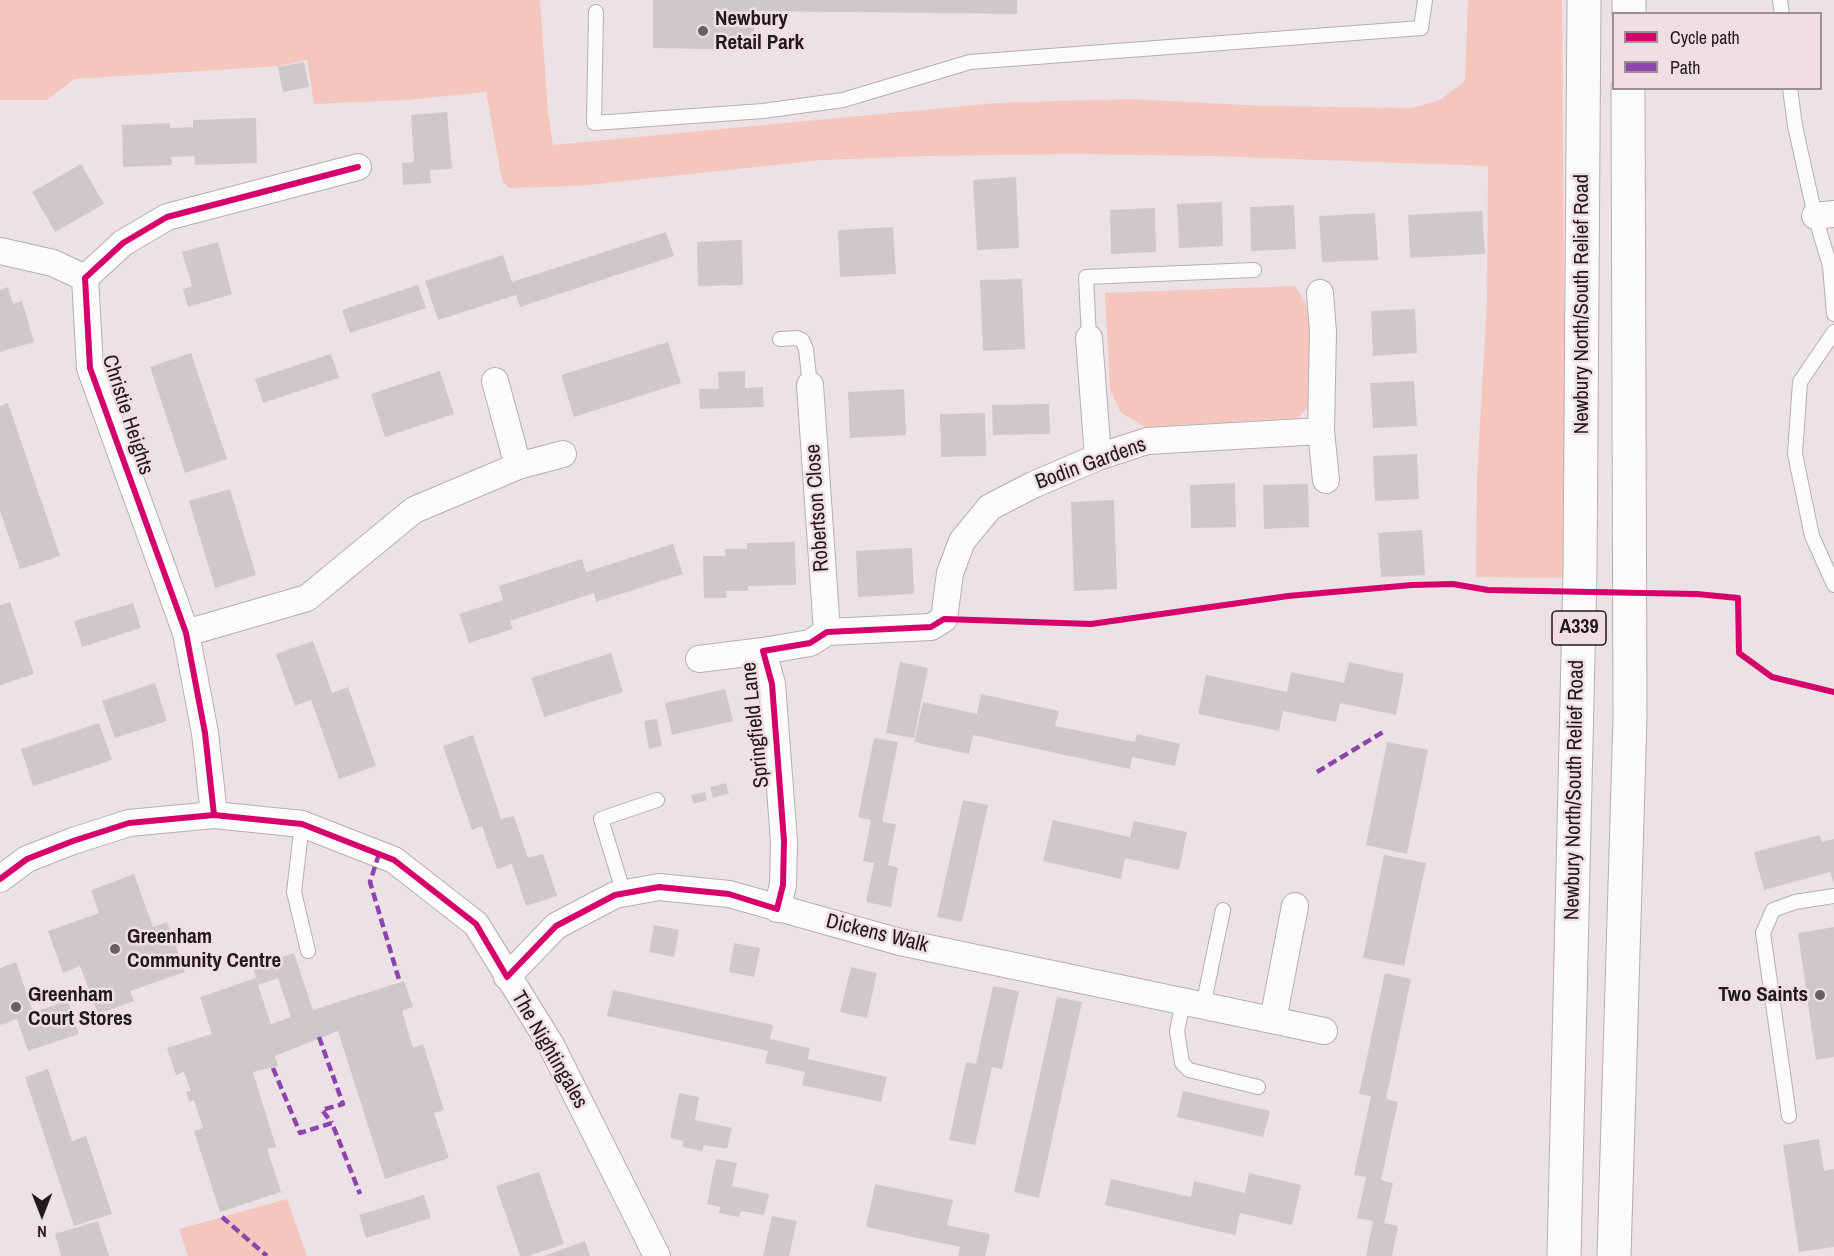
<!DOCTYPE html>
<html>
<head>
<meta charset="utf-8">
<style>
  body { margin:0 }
  #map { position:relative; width:1834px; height:1256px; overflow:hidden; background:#ece2e5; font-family:"Archivo Narrow",sans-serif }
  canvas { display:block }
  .legend { position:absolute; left:1612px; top:12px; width:210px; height:78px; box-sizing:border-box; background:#f0dee4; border:2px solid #9d9094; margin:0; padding:8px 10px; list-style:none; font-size:18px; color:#201a1c }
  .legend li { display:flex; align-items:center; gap:12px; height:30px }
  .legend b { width:30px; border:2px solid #9d9094 }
  .north { position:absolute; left:12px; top:1184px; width:60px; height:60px; -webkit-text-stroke:4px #f0dee4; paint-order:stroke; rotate:180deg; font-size:16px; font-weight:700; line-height:24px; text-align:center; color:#201a1c }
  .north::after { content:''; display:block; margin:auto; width:21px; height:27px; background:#201a1c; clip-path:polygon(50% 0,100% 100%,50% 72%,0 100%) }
</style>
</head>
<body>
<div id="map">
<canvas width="1834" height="1256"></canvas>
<ul class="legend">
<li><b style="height:8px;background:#d6006c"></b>Cycle path</li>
<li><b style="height:8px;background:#8e44ad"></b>Path</li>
</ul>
<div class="north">N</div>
</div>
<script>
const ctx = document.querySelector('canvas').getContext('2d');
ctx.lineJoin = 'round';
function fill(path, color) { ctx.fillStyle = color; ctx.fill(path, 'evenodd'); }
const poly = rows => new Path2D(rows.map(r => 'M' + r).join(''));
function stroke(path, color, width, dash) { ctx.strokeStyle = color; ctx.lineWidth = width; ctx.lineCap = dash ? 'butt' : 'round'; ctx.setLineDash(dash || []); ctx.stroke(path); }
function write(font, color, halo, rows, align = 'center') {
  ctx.font = font + ' "Archivo Narrow",sans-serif'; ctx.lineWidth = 5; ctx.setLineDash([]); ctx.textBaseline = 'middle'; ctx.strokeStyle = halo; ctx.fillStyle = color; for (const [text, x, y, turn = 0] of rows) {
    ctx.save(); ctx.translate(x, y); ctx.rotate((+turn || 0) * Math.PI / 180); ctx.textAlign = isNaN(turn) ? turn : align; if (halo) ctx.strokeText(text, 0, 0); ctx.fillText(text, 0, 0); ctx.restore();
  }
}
fill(poly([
  [0,0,540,0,548,113,553,145,996,103,1129,99,1265,106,1411,108,1438,101,1465,81,1468,0,1562,0,1566,578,1476,577,1477,478,1487,299,1488,166,1209,156,1075,154,930,156,822,160,578,186,509,188,502,180,486,92,407,100,314,104,307,60,280,66,74,79,47,100,0,100],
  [1295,286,1305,303,1314,332,1311,404,1298,418,1146,427,1121,413,1110,390,1105,293],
  [287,1199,307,1256,188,1256,179,1229]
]), '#f5c6bd');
fill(poly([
  [653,0,1017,0,1017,14,754,11,754,50,653,48],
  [304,62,309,87,283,92,278,67],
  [447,112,452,169,430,170,431,183,403,185,402,163,414,162,411,115],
  [256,118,257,163,195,165,194,156,171,157,172,165,123,167,122,125,170,123,170,128,193,127,193,120],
  [81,164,104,204,55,232,32,192],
  [1016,177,1019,248,977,250,973,180],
  [1222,202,1223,246,1179,248,1177,204],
  [1294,205,1296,249,1251,251,1250,207],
  [1155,208,1156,252,1111,254,1110,210],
  [1482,211,1485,254,1410,258,1408,215],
  [1375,213,1378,260,1322,262,1319,216],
  [893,227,896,274,840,277,838,230],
  [666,232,674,256,520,307,516,295,438,320,425,281,503,255,512,282],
  [742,240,743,285,698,286,697,242],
  [218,242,232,294,188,307,183,289,192,286,182,252],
  [1022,279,1025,349,983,351,980,280],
  [418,285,426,308,350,333,342,310],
  [8,287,13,304,22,301,34,342,0,352,0,290],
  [1415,309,1417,353,1373,356,1371,311],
  [668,342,681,383,574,417,561,375],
  [191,353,227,459,185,473,150,367],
  [331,354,339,378,263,403,255,379],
  [440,371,454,414,385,437,371,394],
  [745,371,745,388,763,387,764,407,700,409,699,389,719,389,718,372],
  [1414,381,1417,426,1373,428,1370,383],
  [904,389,906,435,850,438,848,392],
  [8,403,60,556,20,569,0,511,0,406],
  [1049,404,1050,434,993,435,992,405],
  [985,413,986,456,941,457,940,414],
  [1417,454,1419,499,1375,501,1373,456],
  [1235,483,1236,527,1191,528,1190,485],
  [1308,484,1309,527,1264,529,1263,485],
  [230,489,256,575,215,588,189,501],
  [1114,500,1117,589,1074,591,1071,502],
  [1422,530,1425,575,1381,577,1378,533],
  [795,542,796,585,748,586,748,591,726,591,727,598,704,598,703,556,726,556,725,549,747,549,747,543],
  [673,544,683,574,596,602,594,593,510,621,513,629,469,643,459,614,503,600,499,586,582,559,586,572],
  [912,548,914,594,858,597,856,551],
  [10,602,34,674,0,685,0,605],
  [133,603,141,628,82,647,74,621],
  [313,641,332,693,348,687,376,766,339,779,311,700,295,706,276,654],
  [611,653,623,692,544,717,531,678],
  [900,662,928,668,914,738,886,733],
  [1349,662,1404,674,1396,715,1340,703,1336,722,1283,711,1279,731,1198,714,1206,675,1287,692,1291,672,1344,683],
  [155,683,167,721,115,738,102,701],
  [725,689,733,721,672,735,665,703],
  [981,694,1059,711,1055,726,1135,742,1137,734,1180,744,1175,766,1132,757,1130,769,973,735,969,754,914,742,923,702,977,714],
  [657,719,662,746,649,749,644,721],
  [99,723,112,760,33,786,21,749],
  [473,735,501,819,514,816,528,858,543,854,557,896,526,906,512,864,497,869,482,826,472,830,443,746],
  [874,738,898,742,882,822,896,824,888,865,898,868,891,907,866,902,874,863,863,861,871,820,858,817],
  [1387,742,1428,750,1407,854,1366,845],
  [726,783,729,793,713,798,710,787],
  [705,792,707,800,694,804,691,795],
  [963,800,988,805,962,922,937,917],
  [1053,820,1130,837,1134,821,1187,832,1179,870,1125,858,1121,879,1043,861],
  [1820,835,1822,842,1834,839,1834,883,1830,872,1764,890,1754,852],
  [1384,855,1426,863,1404,966,1363,958],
  [134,874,153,927,167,922,185,972,130,991,134,1001,98,1014,80,966,63,973,48,931,99,913,91,890],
  [654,925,679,930,674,957,649,952],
  [1834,927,1834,1057,1816,1060,1798,933],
  [734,943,760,948,754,977,729,972],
  [294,953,313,1010,404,981,413,1007,402,1011,413,1048,423,1044,444,1110,434,1113,449,1158,385,1179,338,1031,275,1056,278,1066,253,1072,276,1147,267,1149,281,1192,220,1212,194,1131,203,1128,194,1100,189,1102,186,1092,191,1091,184,1072,176,1075,167,1048,212,1034,200,997,256,978,253,966],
  [278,978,291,1017,271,1024,258,985],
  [16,962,33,1012,68,1001,79,1034,28,1051,17,1019,0,1025,0,968],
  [851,967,877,973,867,1018,840,1012],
  [1385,973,1411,979,1386,1099,1398,1102,1381,1180,1393,1183,1384,1223,1398,1226,1392,1256,1366,1256,1373,1221,1357,1218,1366,1177,1354,1175,1371,1096,1359,1094],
  [993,986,1019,991,1002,1069,992,1067,975,1145,949,1140,966,1062,976,1064],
  [613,990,773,1025,770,1039,810,1048,808,1059,887,1077,881,1102,802,1085,805,1072,765,1063,768,1051,607,1016],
  [1057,997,1082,1002,1039,1198,1014,1192],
  [48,1069,72,1141,86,1136,112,1214,74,1226,25,1077],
  [1183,1091,1270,1111,1263,1137,1177,1117],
  [679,1093,699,1097,695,1120,732,1128,727,1149,704,1145,702,1151,682,1147,683,1141,670,1138],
  [1819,1139,1824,1171,1834,1169,1834,1247,1799,1252,1783,1145],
  [716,1159,737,1163,732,1186,769,1194,764,1215,741,1211,739,1217,719,1213,720,1207,707,1204],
  [539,1172,564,1244,529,1256,520,1256,496,1186],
  [1249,1173,1301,1185,1292,1225,1240,1213,1235,1235,1105,1205,1111,1179,1191,1197,1194,1181,1245,1193],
  [875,1184,953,1200,947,1225,990,1234,985,1256,958,1256,960,1247,866,1227],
  [424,1195,431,1218,366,1238,359,1215],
  [772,1216,797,1221,789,1256,763,1256],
  [98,1221,109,1256,61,1256,55,1234],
  [585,1241,590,1256,544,1256]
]), '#cfc8cb');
const service = poly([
  [1780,0,1782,14],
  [596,12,594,123,763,111,843,100,970,62,1421,28,1425,0],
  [1790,88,1795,126,1815,216,1830,266,1834,314],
  [1834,332,1800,382,1795,454,1812,536,1834,585],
  [1089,338,1086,277,1254,270],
  [780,339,797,338,802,340,806,349,810,385],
  [302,824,294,892,308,951],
  [624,894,601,819,657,800],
  [1183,1002,1177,1031,1182,1063,1189,1070,1258,1087],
  [1203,1006,1223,910],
  [1789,1116,1763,933,1773,910,1795,902,1834,896]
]);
const minor = poly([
  [1815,216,1834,214],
  [0,251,53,263,85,278],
  [1089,338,1098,457],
  [495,381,518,466],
  [810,385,827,632],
  [1321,431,1326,480],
  [186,633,307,598,414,510,518,466,563,454],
  [699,659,763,651],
  [214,815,205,733,186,633,90,368,85,278,123,243,167,217,358,167],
  [0,879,27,859,73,841,129,823,214,815,302,824,394,860,476,924,551,1045,657,1256],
  [777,909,783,885,784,841,772,684,763,651,810,643,827,632,931,627,944,619,950,573,962,541,990,507,1033,485,1098,457,1147,441,1321,431,1323,332,1320,293],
  [507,977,556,926,615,895,659,887,729,894,900,942,1324,1031],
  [1273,1020,1295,906]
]);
const trunk = poly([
  [1629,14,1629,0],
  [1564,1256,1580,571,1584,0],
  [1614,1256,1630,718,1628,88]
]);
stroke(service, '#b6aeb1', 16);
stroke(minor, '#b6aeb1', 28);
stroke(trunk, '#b6aeb1', 35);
stroke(service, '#fcfbfb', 14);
stroke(minor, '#fcfbfb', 26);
stroke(trunk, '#fcfbfb', 33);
stroke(poly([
  [1317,772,1383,732],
  [379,854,370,882,400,983],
  [319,1037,343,1104,322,1110,332,1123],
  [273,1068,300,1133,332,1123,360,1194],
  [222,1217,267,1256]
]), '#8e44ad', 4.5, [9, 4.5]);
stroke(poly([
  [214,815,205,733,186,633,90,368,85,278,123,243,167,217,358,167],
  [0,879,27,859,73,841,129,823,214,815,302,824,394,860,476,924,507,977,556,926,615,895,659,887,729,894,777,909,783,885,784,841,772,684,763,651,810,643,827,632,931,627,944,619,1091,624,1288,596,1412,585,1453,584,1488,590,1697,594,1738,598,1739,653,1772,677,1834,692]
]), '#d6006c', 6);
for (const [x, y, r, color] of [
  [703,31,6,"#676062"],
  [115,949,6,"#676062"],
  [1820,995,6,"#676062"],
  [16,1007,6,"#676062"]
]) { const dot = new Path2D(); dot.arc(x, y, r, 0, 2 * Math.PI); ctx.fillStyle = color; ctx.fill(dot); stroke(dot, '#f0dee4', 2); }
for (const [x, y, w] of [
  [1579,628,54]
]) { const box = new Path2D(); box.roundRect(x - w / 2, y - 17, w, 34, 4.5); ctx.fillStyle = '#f0dee4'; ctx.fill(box); stroke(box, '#201a1c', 1.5); }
write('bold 20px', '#201a1c', null, [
  ["A339",1579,628]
]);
write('bold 21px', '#201a1c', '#f0dee4', [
  ["Newbury",715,19],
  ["Retail Park",715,43],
  ["Greenham",127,937],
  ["Community Centre",127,961],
  ["Greenham",28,995],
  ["Court Stores",28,1019],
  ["Two Saints",1808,995,"right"]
], 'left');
write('21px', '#201a1c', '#f0dee4', [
  ["Newbury North/South Relief Road",1582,304,-90],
  ["Christie Heights",127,415,72],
  ["Bodin Gardens",1091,464,-20],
  ["Robertson Close",818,508,-94],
  ["Springfield Lane",756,725,-96],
  ["Newbury North/South Relief Road",1575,790,-89],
  ["Dickens Walk",877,934,14],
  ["The Nightingales",549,1050,60]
]);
</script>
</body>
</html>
